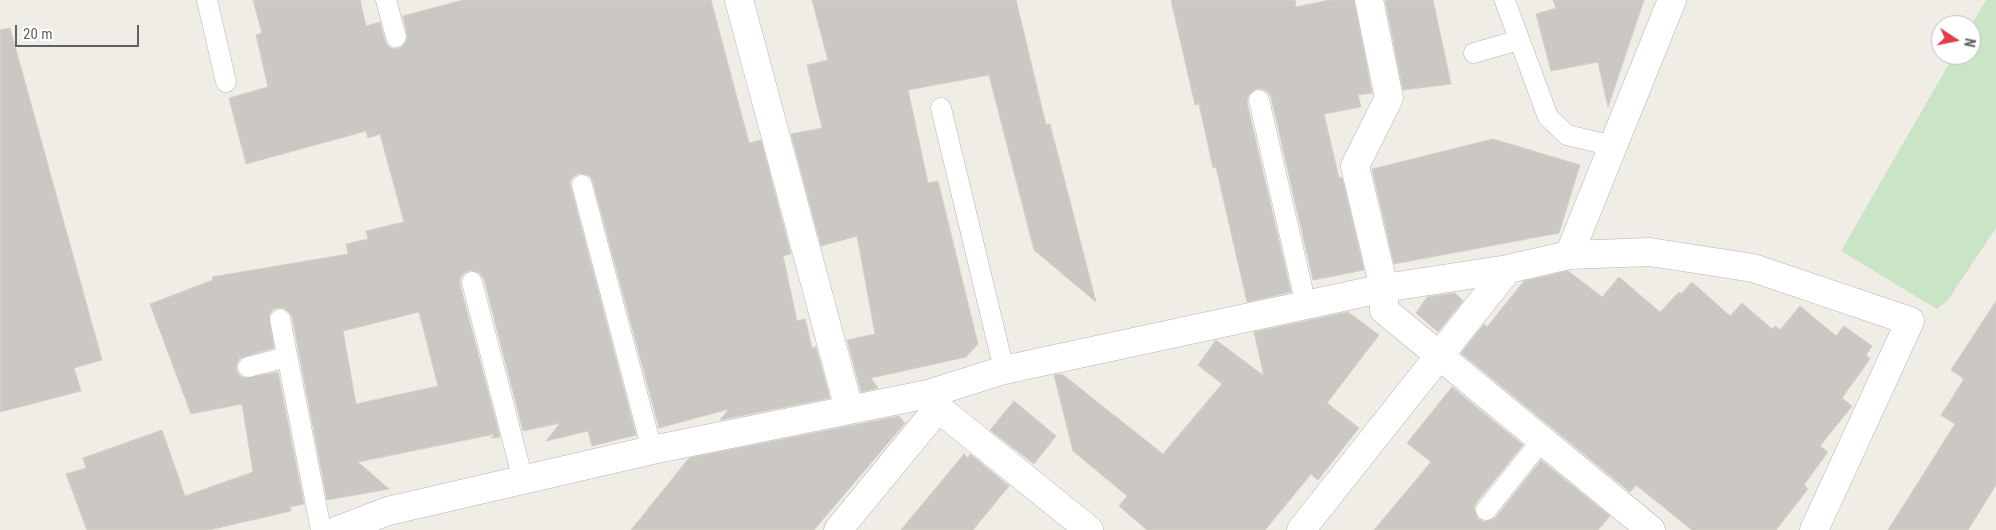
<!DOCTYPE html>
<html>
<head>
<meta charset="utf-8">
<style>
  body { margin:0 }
  #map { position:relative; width:1996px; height:530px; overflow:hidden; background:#f0ede7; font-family:"Roboto Condensed",sans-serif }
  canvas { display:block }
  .north { position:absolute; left:1931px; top:15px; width:50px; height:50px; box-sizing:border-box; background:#fff; border:1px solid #bfc1c2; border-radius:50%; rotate:101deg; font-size:14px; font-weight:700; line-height:20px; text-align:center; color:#5f6366 }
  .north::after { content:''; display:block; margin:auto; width:18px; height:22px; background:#de3f48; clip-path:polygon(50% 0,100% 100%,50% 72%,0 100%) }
  .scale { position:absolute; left:15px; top:25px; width:124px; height:22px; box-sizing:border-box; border:2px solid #5f6366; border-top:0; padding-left:6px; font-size:15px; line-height:18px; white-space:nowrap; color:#5f6366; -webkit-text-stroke:4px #fff; paint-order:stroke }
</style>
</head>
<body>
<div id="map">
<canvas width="1996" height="530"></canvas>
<div class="north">N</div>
<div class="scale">20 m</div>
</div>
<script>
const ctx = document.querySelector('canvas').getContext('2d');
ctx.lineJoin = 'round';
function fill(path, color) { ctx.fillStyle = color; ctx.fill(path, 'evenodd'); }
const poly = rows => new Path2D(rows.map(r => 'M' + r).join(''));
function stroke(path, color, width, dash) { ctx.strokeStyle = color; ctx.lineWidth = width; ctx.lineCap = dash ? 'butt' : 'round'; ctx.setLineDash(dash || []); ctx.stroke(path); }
fill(poly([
  [1986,0,1996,0,1996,228,1948,300,1937,309,1841,251,1954,55,1971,55,1971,26]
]), '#cae5c6');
const building = poly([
  [253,0,360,0,366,26,380,22,385,41,388,46,393,49,400,48,407,40,407,34,403,16,463,0,711,0,749,143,761,140,791,254,783,256,797,321,805,319,812,348,816,347,830,398,720,420,729,409,659,428,593,182,590,176,579,173,573,177,570,182,571,188,636,435,592,446,588,431,546,441,560,423,523,431,484,279,480,273,470,270,463,274,460,279,460,285,500,437,491,438,495,434,358,462,389,489,327,500,292,317,289,312,284,308,277,308,272,310,269,316,274,348,240,358,237,363,236,369,240,376,245,378,278,372,304,504,290,507,291,511,209,530,87,530,66,474,86,468,83,458,162,430,185,496,253,472,242,404,191,414,150,304,213,280,212,277,348,254,346,244,368,239,366,231,404,222,380,134,368,138,366,131,246,164,229,98,268,87,256,35,262,33,253,0],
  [419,312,438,386,356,404,343,331,419,312],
  [812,0,1016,0,1046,125,1050,124,1096,302,1034,250,989,75,908,90,928,183,938,181,978,344,966,357,871,378,878,388,861,392,847,340,875,334,857,236,821,246,791,134,822,128,807,65,828,60,812,0],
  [1171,0,1295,0,1296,7,1330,0,1354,0,1372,93,1358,95,1361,107,1324,114,1339,178,1342,177,1364,270,1313,280,1271,97,1268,92,1263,89,1256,89,1248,96,1247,103,1291,292,1247,302,1216,167,1213,168,1199,104,1195,105,1171,0],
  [1385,0,1433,0,1451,84,1403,90,1385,0],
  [1553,0,1644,0,1608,107,1598,62,1551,71,1536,14,1556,8,1553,0],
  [10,28,102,360,74,368,81,391,0,412,0,30,10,28],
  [1493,139,1580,165,1559,233,1394,264,1372,169,1493,139],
  [1568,271,1602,297,1619,277,1660,312,1679,292,1681,294,1692,282,1730,316,1742,303,1772,329,1775,326,1780,330,1800,306,1836,336,1844,326,1872,346,1866,355,1870,359,1842,398,1852,406,1820,446,1828,452,1804,485,1808,489,1776,530,1692,530,1636,485,1630,492,1461,353,1484,324,1487,327,1524,281,1568,271],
  [1455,293,1463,301,1438,332,1416,313,1427,297,1455,293],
  [1996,301,1996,485,1968,530,1888,530,1955,424,1941,415,1964,379,1951,370,1996,301],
  [1348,312,1379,335,1327,403,1359,428,1318,480,1311,474,1265,530,1147,530,1119,506,1127,496,1073,451,1054,375,1062,374,1163,454,1222,384,1198,365,1216,340,1264,376,1254,332,1348,312],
  [1452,387,1523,445,1476,503,1474,509,1478,519,1485,522,1495,518,1541,460,1610,516,1598,530,1374,530,1431,462,1407,443,1452,387],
  [1014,401,1056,436,1034,464,990,430,1014,401],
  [899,416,905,423,814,530,631,530,689,458,899,416],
  [964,454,968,458,970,454,1009,486,973,530,901,530,964,454]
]);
fill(building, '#cbc8c4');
stroke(building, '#d4cec6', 1);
const service = poly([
  [207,0,226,82],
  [386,0,396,37],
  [1505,1,1548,117,1567,135,1613,146],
  [1474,53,1519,40],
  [1259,100,1306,305],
  [941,108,1004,370],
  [582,185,652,450],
  [472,282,523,480],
  [280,319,321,530],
  [248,367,287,357],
  [1486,510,1542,440]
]);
const minor = poly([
  [739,0,849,409],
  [1369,0,1389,98,1355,166,1384,288,1384,310,1651,530],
  [1569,255,1672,0],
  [928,394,938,408,1089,530],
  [338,530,388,511,652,450,928,394,1004,370,1306,305,1384,288,1508,269,1569,255,1650,252,1753,268,1910,321,1814,530],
  [838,530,938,408],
  [1301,530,1508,269]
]);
stroke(service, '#b2b5b8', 21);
stroke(minor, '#b2b5b8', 29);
stroke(service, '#fff', 20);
stroke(minor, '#fff', 28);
</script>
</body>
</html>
